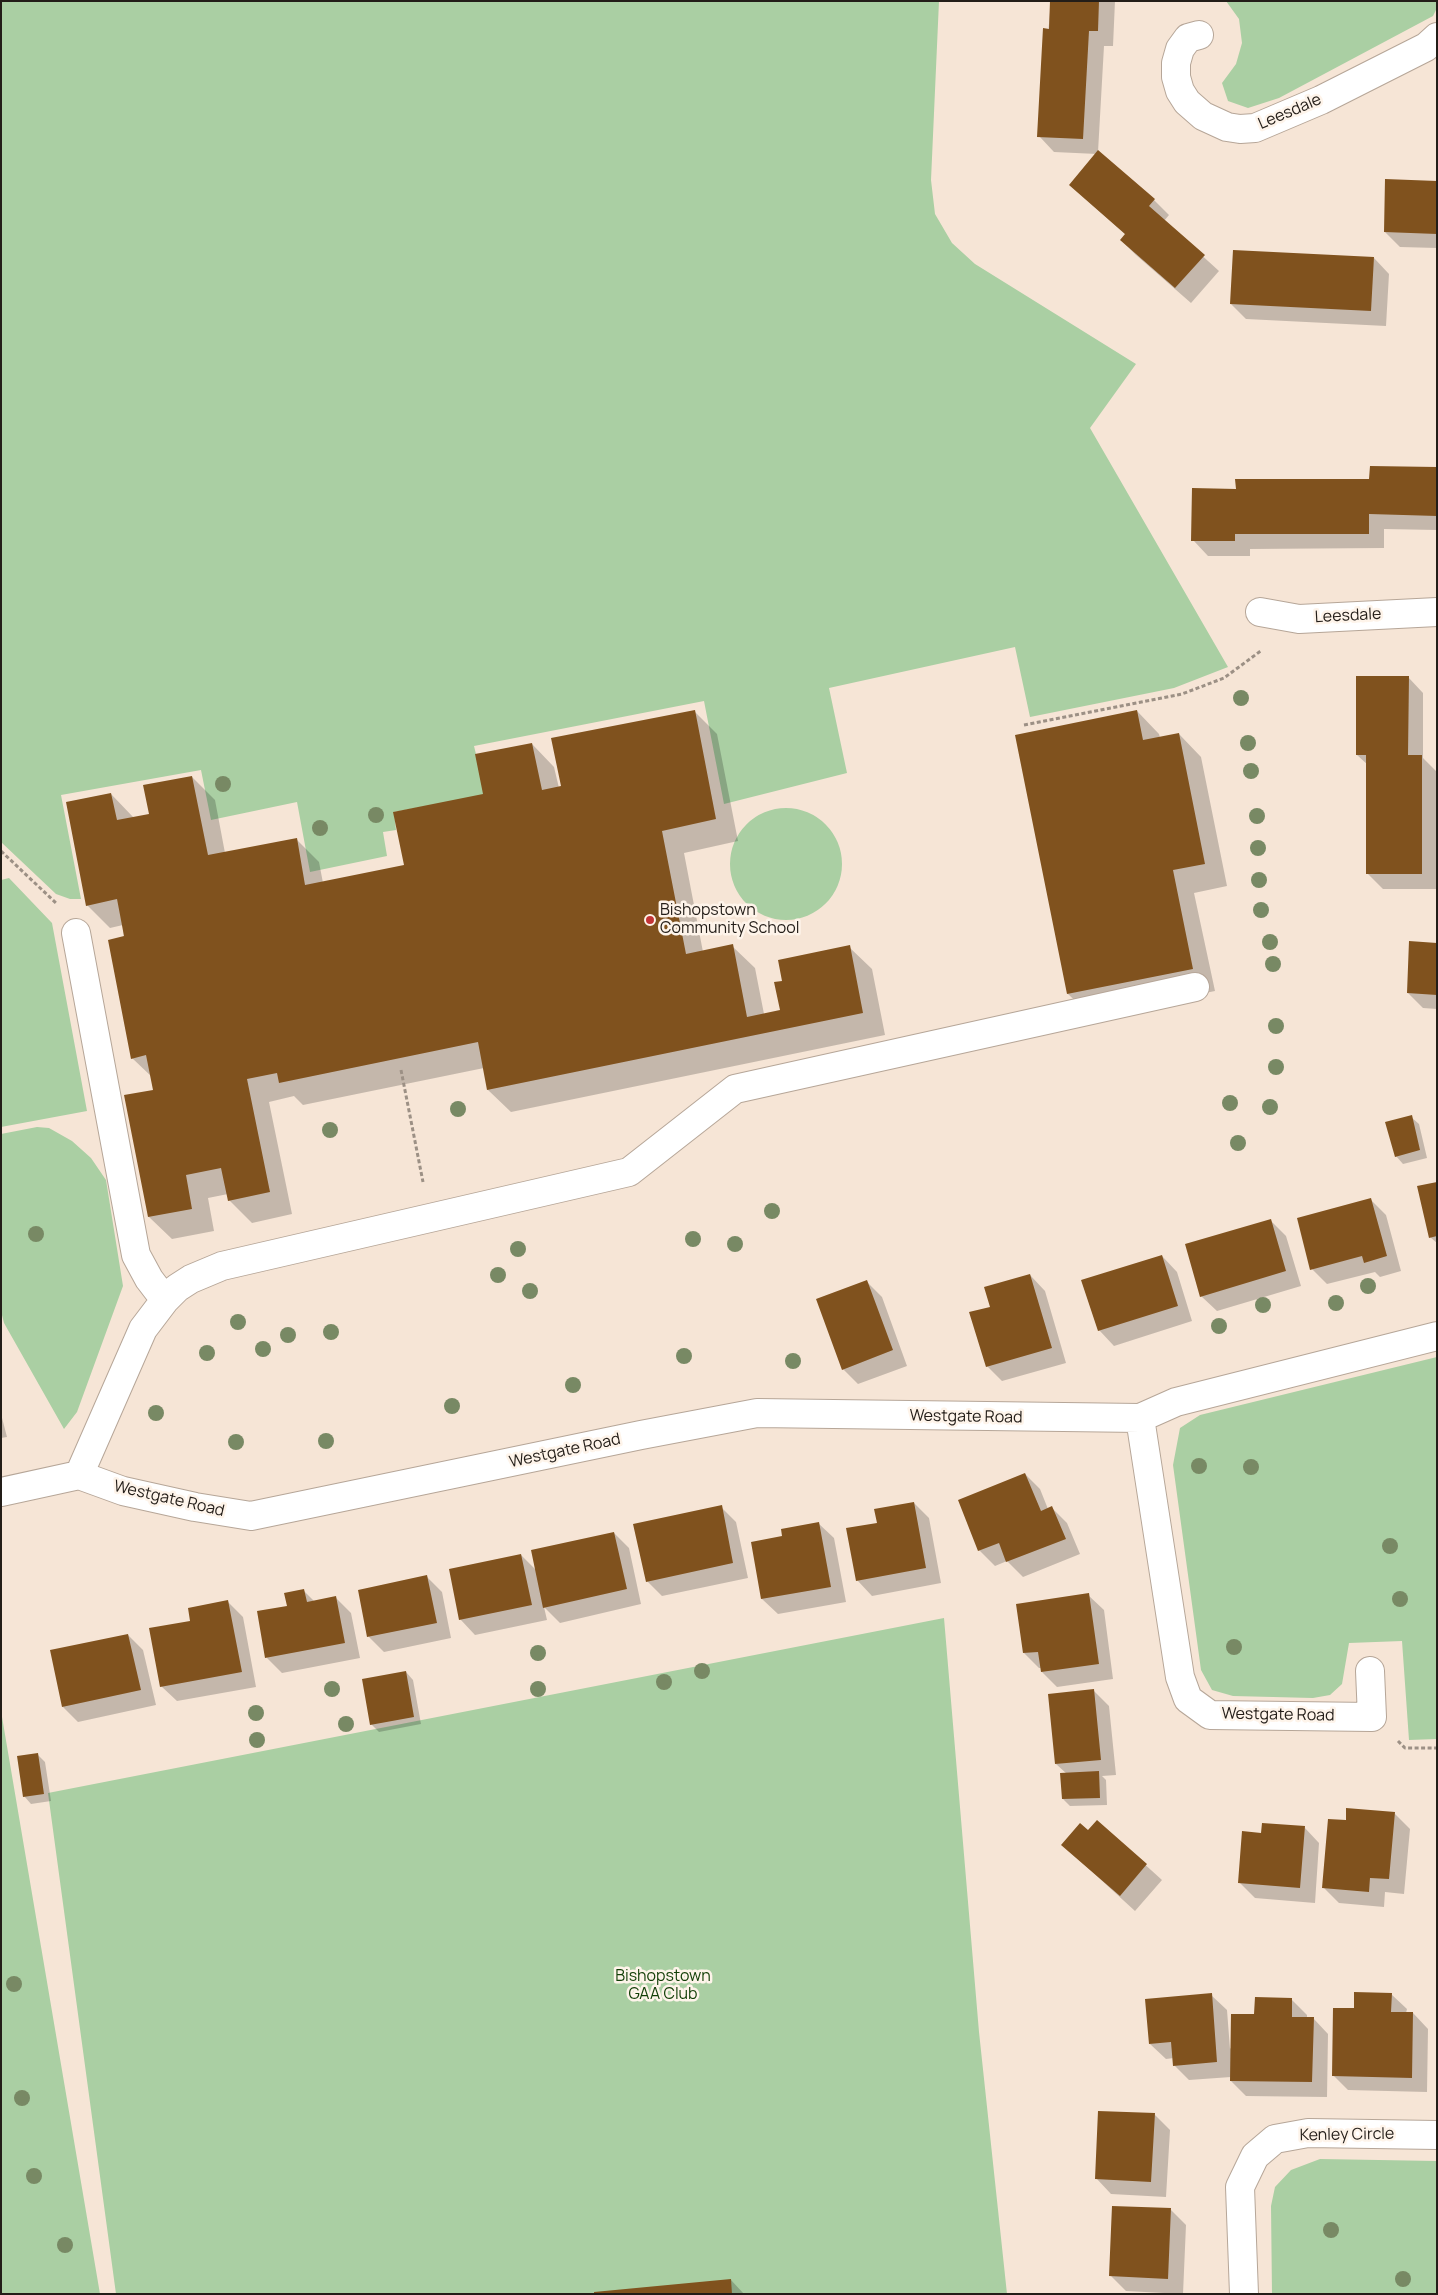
<!DOCTYPE html>
<html>
<head>
<meta charset="utf-8">
<style>
  body { margin:0 }
  #map { position:relative; width:1438px; height:2295px; overflow:hidden; background:#f6e5d6; font-family:Manrope,sans-serif }
  canvas { display:block }
  .frame { position:absolute; inset:0; border:2px solid #231d18; pointer-events:none }
</style>
</head>
<body>
<div id="map">
<canvas width="1438" height="2295"></canvas>
<div class="frame"></div>
</div>
<script>
const ctx = document.querySelector('canvas').getContext('2d');
ctx.lineJoin = 'round';
function fill(path, color) { ctx.fillStyle = color; ctx.fill(path, 'evenodd'); }
const poly = rows => new Path2D(rows.map(r => 'M' + r).join(''));
function stroke(path, color, width, dash) { ctx.strokeStyle = color; ctx.lineWidth = width; ctx.lineCap = dash ? 'butt' : 'round'; ctx.setLineDash(dash || []); ctx.stroke(path); }
function write(font, color, halo, rows, align = 'center') {
  ctx.font = font + ' Manrope,sans-serif'; ctx.lineWidth = 5; ctx.setLineDash([]); ctx.textBaseline = 'middle'; ctx.strokeStyle = halo; ctx.fillStyle = color; for (const [text, x, y, turn = 0] of rows) {
    ctx.save(); ctx.translate(x, y); ctx.rotate((+turn || 0) * Math.PI / 180); ctx.textAlign = isNaN(turn) ? turn : align; if (halo) ctx.strokeText(text, 0, 0); ctx.fillText(text, 0, 0); ctx.restore();
  }
}
fill(poly([
  [1,1,939,1,931,180,935,214,952,243,975,264,1136,364,1090,428,1228,667,1174,688,1030,717,1015,647,829,688,847,773,724,804,704,701,474,746,486,795,394,812,396,830,383,832,387,856,310,872,297,802,211,820,201,770,61,795,81,899,70,899,56,894,1,842],
  [1226,1,1437,1,1437,8,1433,16,1279,98,1248,108,1228,101,1222,83,1236,64,1242,43,1239,19],
  '730 864a56 56 0 1 1 112 0a56 56 0 1 1-112 0Z',
  [9,878,52,923,87,1111,1,1127,1,880],
  [37,1127,49,1128,72,1141,91,1158,106,1180,123,1286,77,1412,64,1429,4,1323,1,1311,1,1134],
  [1437,1357,1437,1739,1409,1740,1402,1641,1349,1643,1342,1684,1330,1695,1313,1698,1233,1696,1212,1690,1201,1670,1173,1465,1180,1428,1200,1415],
  [944,1618,979,2032,1007,2294,116,2294,48,1793],
  [1,1711,100,2294,1,2294],
  [1320,2159,1437,2161,1437,2294,1272,2294,1271,2206,1275,2187,1291,2170]
]), '#aacfa3');
fill(poly([
  [1051,1,1115,1,1113,46,1104,46,1098,152,1154,200,1169,215,1164,221,1219,271,1191,303,1136,255,1121,240,1126,235,1070,185,1097,154,1054,152,1039,136],
  [1437,182,1437,248,1400,247,1385,232],
  [1374,258,1389,274,1386,326,1246,319,1231,304],
  [1437,469,1437,530,1384,529,1384,548,1250,549,1250,556,1208,556,1193,540,1237,490,1370,481],
  [1408,677,1423,693,1423,758,1437,772,1437,889,1383,889,1368,874,1368,765,1357,755],
  [694,711,717,734,738,841,684,853,703,952,732,946,755,968,764,1014,781,1011,784,982,849,947,872,969,885,1035,511,1112,488,1090,484,1068,303,1105,294,1096,269,1102,292,1214,252,1223,229,1200,228,1194,208,1198,214,1231,172,1239,149,1217,154,1091,152,1077,132,1058,123,925,110,928,87,905,111,794,134,818,150,815,192,777,215,800,225,853,296,839,319,862,323,883,405,866,484,795,532,744,554,767,559,788],
  [1137,711,1159,734,1160,738,1179,734,1201,757,1227,886,1194,893,1215,991,1091,1016,1068,994],
  [1437,944,1437,1009,1423,1008,1408,993],
  [1411,1117,1419,1124,1427,1158,1403,1164,1396,1156],
  [1437,1183,1437,1243,1430,1237],
  [1371,1200,1386,1215,1401,1271,1380,1277,1375,1272,1327,1284,1312,1269],
  [1270,1220,1286,1236,1301,1286,1217,1311,1201,1296],
  [1162,1256,1177,1272,1192,1321,1114,1346,1099,1330],
  [1030,1275,1045,1291,1066,1363,1002,1381,987,1366],
  [867,1282,882,1297,907,1366,858,1384,843,1369],
  [1,1414,7,1437,1,1438],
  [1025,1474,1040,1489,1048,1509,1052,1508,1067,1523,1080,1554,1023,1577,1007,1561,995,1566,979,1550],
  [914,1503,929,1518,941,1583,872,1596,857,1580,879,1524],
  [721,1507,736,1522,748,1578,662,1596,647,1581],
  [818,1523,834,1538,846,1602,778,1614,762,1599,752,1543,783,1537],
  [614,1533,629,1548,641,1604,560,1623,544,1607,547,1620,475,1635,460,1619,521,1555,536,1570],
  [427,1577,442,1592,451,1638,384,1652,369,1637,359,1591],
  [304,1591,315,1602,336,1598,351,1613,360,1658,282,1673,267,1658,288,1607],
  [1088,1595,1104,1610,1113,1679,1057,1687,1042,1672,1042,1668,1039,1668,1024,1653],
  [228,1602,243,1617,256,1687,177,1701,161,1686,191,1622],
  [128,1635,143,1650,156,1705,78,1722,63,1707],
  [406,1672,413,1680,421,1724,379,1732,371,1724],
  [1094,1691,1109,1706,1116,1775,1102,1776,1106,1780,1107,1805,1070,1806,1063,1799,1067,1774,1056,1764],
  [38,1755,45,1762,51,1801,31,1804,24,1796],
  [1394,1813,1410,1829,1404,1894,1385,1892,1384,1907,1339,1903,1324,1888,1347,1821],
  [1098,1822,1162,1880,1135,1911,1063,1845,1089,1832],
  [1304,1827,1319,1843,1315,1903,1255,1898,1239,1882,1262,1834],
  [1391,1994,1407,2009,1406,2013,1413,2013,1428,2029,1427,2092,1348,2090,1333,2075,1356,2010],
  [1211,1995,1227,2010,1230,2049,1256,2016,1291,1999,1307,2015,1307,2018,1313,2018,1328,2034,1327,2097,1246,2096,1231,2081,1231,2077,1189,2080,1174,2065,1174,2058,1166,2059,1150,2044],
  [1154,2114,1170,2130,1166,2197,1111,2194,1096,2178],
  [1170,2209,1186,2225,1183,2294,1126,2291,1111,2276],
  [731,2280,744,2294,595,2294]
]), '#0003');
fill(poly([
  [1050,1,1099,1,1098,31,1089,31,1083,139,1037,137,1043,28,1049,29],
  [1098,150,1155,199,1149,206,1205,255,1175,288,1120,240,1125,234,1069,185],
  [1385,179,1437,181,1437,234,1384,232],
  [1233,250,1374,257,1371,311,1230,304],
  [1370,466,1437,467,1437,516,1369,514,1369,534,1235,534,1235,541,1191,541,1192,488,1236,489,1235,479,1369,479],
  [1356,676,1409,676,1408,755,1422,755,1422,874,1366,874,1366,755,1356,755],
  [695,710,716,819,662,831,686,954,733,944,747,1017,780,1010,774,982,782,981,778,960,850,945,863,1013,487,1090,478,1042,279,1083,277,1073,247,1079,270,1192,228,1201,221,1168,186,1175,192,1209,148,1217,124,1095,153,1090,146,1055,131,1059,108,940,124,936,117,899,86,906,66,802,111,793,117,820,149,814,143,785,192,776,208,855,297,838,305,885,404,865,393,812,483,794,475,754,532,743,542,790,561,786,551,738],
  [1137,710,1143,740,1179,733,1205,864,1173,870,1193,969,1067,994,1015,735],
  [1409,941,1437,943,1437,995,1407,993],
  [1412,1115,1420,1150,1395,1157,1385,1122],
  [1437,1182,1437,1236,1429,1238,1417,1186],
  [1371,1198,1387,1256,1364,1263,1362,1256,1310,1270,1297,1218],
  [1271,1219,1286,1271,1200,1297,1185,1244],
  [1162,1255,1178,1306,1098,1331,1081,1280],
  [1030,1274,1052,1348,986,1367,969,1312,990,1307,984,1287],
  [867,1280,893,1350,842,1370,816,1299],
  [1025,1473,1041,1511,1052,1506,1066,1539,1006,1562,999,1543,978,1551,958,1500],
  [914,1502,926,1568,856,1581,846,1528,877,1523,874,1509],
  [722,1505,733,1563,646,1582,633,1524],
  [819,1522,831,1587,761,1599,751,1542,782,1536,781,1529],
  [614,1532,627,1589,543,1608,531,1550],
  [521,1554,532,1605,459,1620,449,1569],
  [427,1575,437,1623,367,1637,358,1590],
  [304,1589,307,1602,336,1596,345,1643,265,1658,257,1611,287,1606,284,1593],
  [1089,1593,1099,1664,1041,1672,1038,1652,1023,1653,1016,1604],
  [228,1600,242,1672,160,1687,149,1628,190,1621,188,1608],
  [128,1634,141,1690,62,1707,50,1650],
  [406,1671,414,1717,370,1725,362,1679],
  [1094,1689,1101,1760,1055,1764,1048,1694],
  [38,1753,44,1794,23,1797,17,1756],
  [1099,1771,1100,1798,1062,1799,1060,1773],
  [1346,1808,1395,1812,1389,1879,1370,1878,1369,1892,1322,1888,1328,1819,1346,1820],
  [1097,1820,1147,1864,1120,1896,1061,1845,1080,1823,1088,1830],
  [1262,1823,1305,1826,1300,1888,1238,1883,1242,1831,1261,1833],
  [1354,1992,1392,1993,1391,2012,1413,2012,1412,2078,1332,2076,1333,2008,1354,2008],
  [1212,1993,1217,2062,1173,2066,1171,2042,1149,2044,1145,1999],
  [1255,1997,1292,1998,1292,2017,1314,2017,1312,2082,1230,2081,1231,2014,1254,2014],
  [1098,2111,1155,2113,1151,2182,1095,2179],
  [1112,2206,1171,2208,1168,2279,1109,2276],
  [731,2279,732,2294,594,2294,594,2292]
]), '#80521e');
const minor = poly([
  [1199,35,1188,38,1180,49,1176,63,1176,77,1180,91,1187,102,1203,116,1227,127,1240,129,1255,128,1321,100,1426,47,1437,37],
  [1260,612,1299,619,1437,612],
  [76,933,136,1255,149,1279,165,1300],
  [1140,1418,1180,1677,1188,1699,1210,1715,1372,1717,1370,1671],
  [79,1475,143,1329,165,1300,177,1288,191,1279,222,1266,629,1172,735,1089,1195,987],
  [1,1492,79,1475,123,1491,195,1507,251,1516,641,1435,757,1413,1140,1418,1176,1402,1437,1336],
  [1244,2294,1240,2187,1255,2156,1275,2139,1308,2133,1437,2135]
]);
stroke(minor, '#b6a698', 30);
stroke(poly([
  [1024,725,1182,694,1224,678,1262,650],
  [1,851,57,904],
  [401,1070,423,1182],
  [1398,1741,1405,1748,1437,1748]
]), '#9c9085', 3, [4, 2.5]);
stroke(minor, '#fff', 28);
ctx.fillStyle = '#788964';
for (const [x, y] of [
  [1241,698],
  [1248,743],
  [1251,771],
  [223,784],
  [376,815],
  [1257,816],
  [320,828],
  [1258,848],
  [1259,880],
  [1261,910],
  [1270,942],
  [1273,964],
  [1276,1026],
  [1276,1067],
  [1230,1103],
  [1270,1107],
  [458,1109],
  [330,1130],
  [1238,1143],
  [772,1211],
  [36,1234],
  [693,1239],
  [735,1244],
  [518,1249],
  [498,1275],
  [1368,1286],
  [530,1291],
  [1336,1303],
  [1263,1305],
  [238,1322],
  [1219,1326],
  [331,1332],
  [288,1335],
  [263,1349],
  [207,1353],
  [684,1356],
  [793,1361],
  [573,1385],
  [452,1406],
  [156,1413],
  [326,1441],
  [236,1442],
  [1199,1466],
  [1251,1467],
  [1390,1546],
  [1400,1599],
  [1234,1647],
  [538,1653],
  [702,1671],
  [664,1682],
  [332,1689],
  [538,1689],
  [256,1713],
  [346,1724],
  [257,1740],
  [14,1984],
  [22,2098],
  [34,2176],
  [1331,2230],
  [65,2245],
  [1403,2279]
]) { ctx.beginPath(); ctx.arc(x, y, 8, 0, 2 * Math.PI); ctx.fill(); }
for (const [x, y, r, color] of [
  [650,920,5,"#c33436"]
]) { const dot = new Path2D(); dot.arc(x, y, r, 0, 2 * Math.PI); ctx.fillStyle = color; ctx.fill(dot); stroke(dot, '#fef4ea', 2); }
write('16px', '#231d18', '#fef4ea', [
  ["Leesdale",1290,112,-23],
  ["Leesdale",1348,616,-3],
  ["Westgate Road",966,1417,1],
  ["Westgate Road",565,1451,-12],
  ["Westgate Road",169,1499,13],
  ["Westgate Road",1278,1715,1],
  ["Kenley Circle",1347,2135,-1]
]);
write('16px', '#231d18', '#fef4ea', [
  ["Bishopstown",660,911],
  ["Community School",660,929]
], 'left');
write('16px', '#113e06', '#fef4ea', [
  ["Bishopstown",663,1977],
  ["GAA Club",663,1995]
]);
</script>
</body>
</html>
